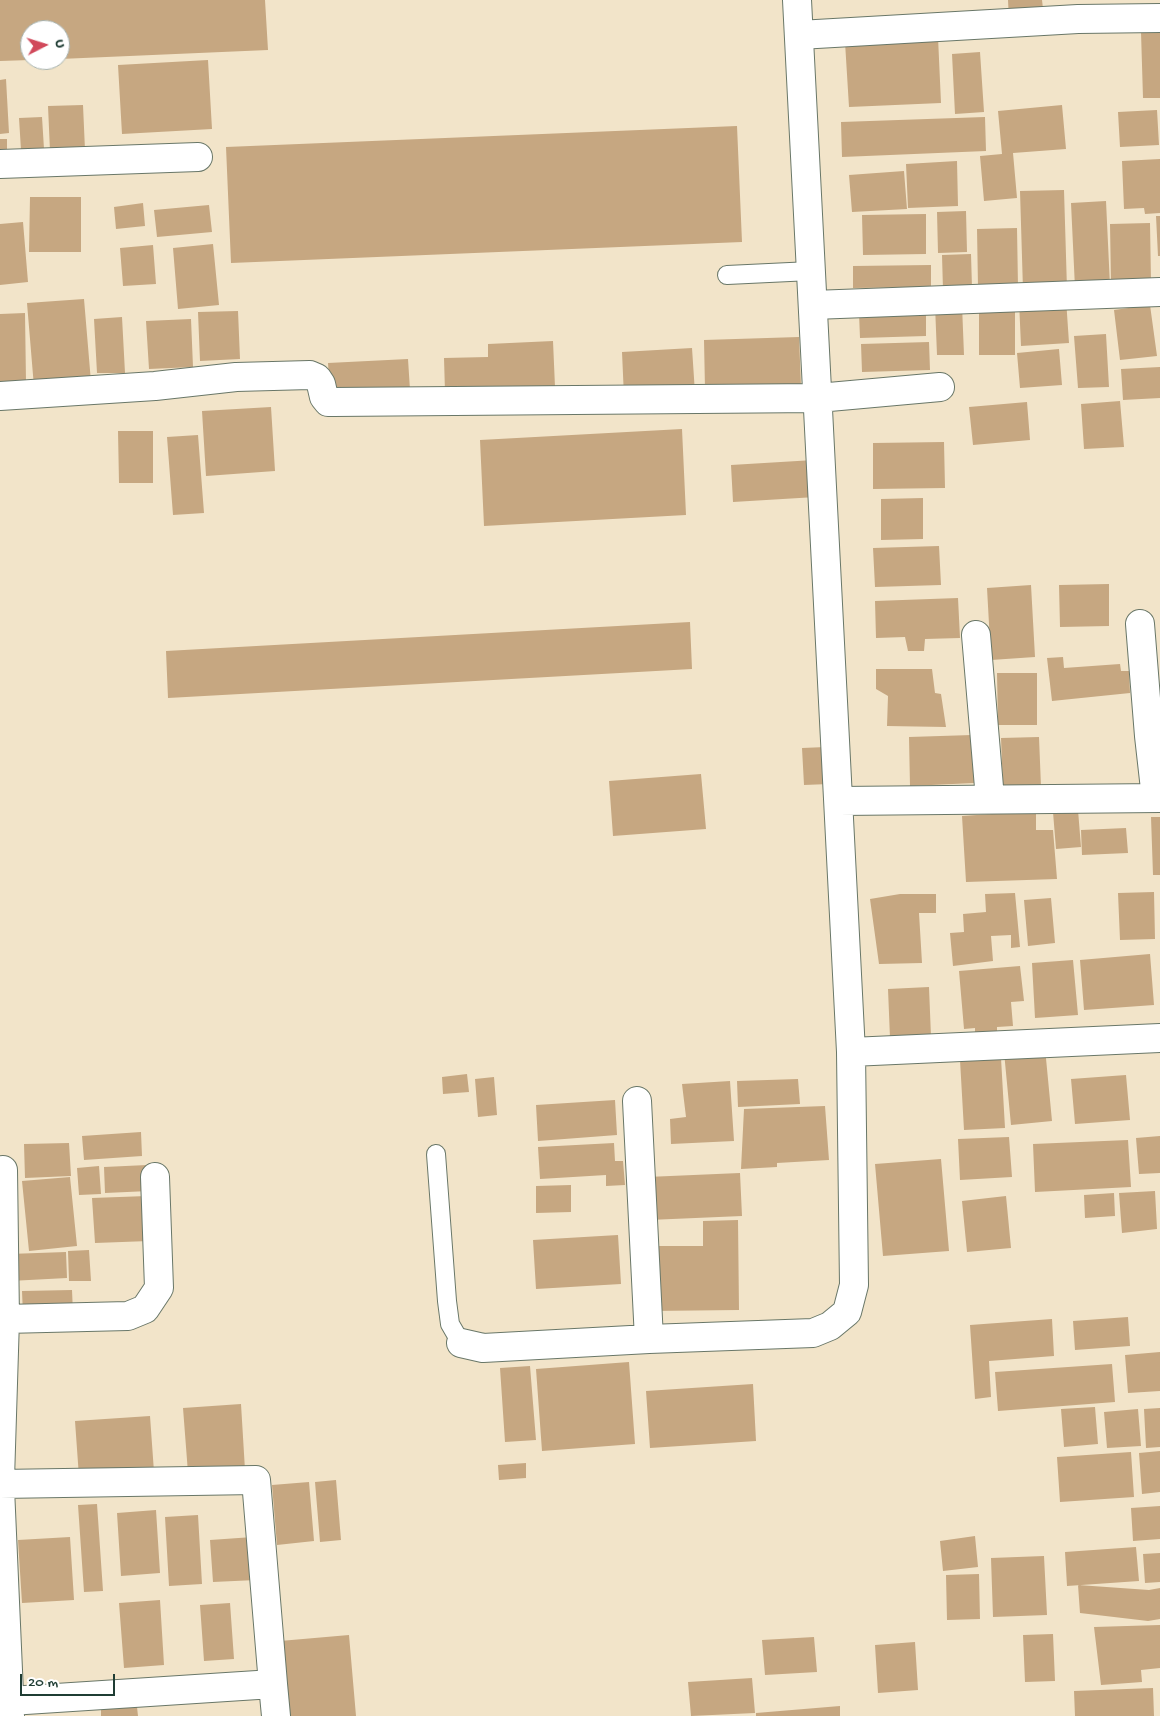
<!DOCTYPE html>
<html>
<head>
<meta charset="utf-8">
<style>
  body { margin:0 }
  #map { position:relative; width:1160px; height:1716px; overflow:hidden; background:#f2e4c9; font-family:"Gochi Hand",sans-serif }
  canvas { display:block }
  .north { position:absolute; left:20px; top:20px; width:50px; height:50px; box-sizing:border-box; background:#fff; border:1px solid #a5b1ae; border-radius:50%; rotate:85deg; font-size:14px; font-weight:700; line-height:20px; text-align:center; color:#1f3d34 }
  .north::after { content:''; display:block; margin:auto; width:18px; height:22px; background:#d1495b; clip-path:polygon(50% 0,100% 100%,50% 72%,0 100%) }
  .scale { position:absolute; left:20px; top:1674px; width:95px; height:22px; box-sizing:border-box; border:2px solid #1f3d34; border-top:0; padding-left:6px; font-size:15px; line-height:18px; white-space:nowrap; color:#1f3d34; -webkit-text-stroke:4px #fff; paint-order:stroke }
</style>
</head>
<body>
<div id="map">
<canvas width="1160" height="1716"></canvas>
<div class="north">U</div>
<div class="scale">20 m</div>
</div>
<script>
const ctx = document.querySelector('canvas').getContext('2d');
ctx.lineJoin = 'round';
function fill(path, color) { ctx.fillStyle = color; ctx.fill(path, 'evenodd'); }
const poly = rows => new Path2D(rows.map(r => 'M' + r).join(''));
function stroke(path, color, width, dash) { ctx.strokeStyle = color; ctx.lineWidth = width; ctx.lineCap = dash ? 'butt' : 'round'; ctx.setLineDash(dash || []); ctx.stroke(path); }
fill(poly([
  [0,0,265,0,268,50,60,59,60,30,30,30,30,60,0,61],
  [1008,0,1042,0,1044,17,1009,20],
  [1160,31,1160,98,1143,98,1141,32],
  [938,37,941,103,849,107,845,42],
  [980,52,984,112,955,114,952,54],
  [208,60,212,129,122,134,118,65],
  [6,79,9,133,0,134,0,80],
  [83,105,85,150,50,151,48,106],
  [1062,105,1066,149,1013,153,1017,198,984,201,980,156,1002,154,998,111],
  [1157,110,1159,145,1120,147,1118,112],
  [42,117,44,149,21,150,19,118],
  [985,117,986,151,842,157,841,122],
  [737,126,742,242,231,263,226,147],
  [0,139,7,139,7,159,0,160],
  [1160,159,1160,213,1145,214,1144,208,1124,209,1122,161],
  [957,161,958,206,908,208,906,164],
  [904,171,907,209,852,212,849,175],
  [1064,190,1067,289,1023,290,1020,191],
  [30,197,81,197,81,252,29,252],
  [1106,201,1110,286,1075,288,1071,203],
  [143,203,145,226,116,229,114,207],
  [209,205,212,232,157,237,154,210],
  [966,211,967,252,938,253,937,212],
  [926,214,926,254,863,255,862,215],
  [1156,216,1160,216,1160,256,1158,256],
  [23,222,28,282,0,285,0,224],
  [1150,223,1151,282,1111,283,1110,224],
  [1017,228,1018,287,978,287,977,229],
  [213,244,219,305,178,309,173,248],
  [153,245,156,284,123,286,120,248],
  [971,254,972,288,943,290,942,255],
  [931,265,931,287,853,288,853,266],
  [84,299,91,382,34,387,27,303],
  [1066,299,1069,343,1021,346,1019,301],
  [935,305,962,305,964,355,937,355],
  [1150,305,1157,356,1120,360,1114,310],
  [979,306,1015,306,1015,355,979,355],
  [926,310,926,336,860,338,859,313],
  [238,311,240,359,200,361,198,312],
  [25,313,26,382,0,382,0,314],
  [122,317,125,373,97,373,94,319],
  [191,319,193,367,149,369,146,321],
  [1106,334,1109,387,1078,388,1074,336],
  [799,337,801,386,705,389,704,340],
  [553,341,555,387,445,392,444,358,488,357,488,344],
  [929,342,930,370,862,372,861,344],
  [692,348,695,393,624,397,622,352],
  [1059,349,1062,385,1020,388,1017,353],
  [408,359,410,390,330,394,328,363],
  [1160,367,1160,398,1123,400,1121,369],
  [1120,401,1124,447,1084,449,1081,404],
  [1027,402,1030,440,973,445,969,407],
  [271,407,275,471,206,476,202,411],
  [682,429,686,515,484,526,480,440],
  [118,431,153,431,153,483,119,483],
  [198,435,204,513,173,515,167,437],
  [944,442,945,488,873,489,873,443],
  [814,460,816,497,733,502,731,465],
  [923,498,923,539,881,540,881,499],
  [939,546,941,585,875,587,873,548],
  [1109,584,1109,626,1060,627,1059,585],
  [1031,585,1035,657,991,660,987,588],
  [958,598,960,638,925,639,924,651,908,651,905,637,876,638,875,601],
  [690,622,692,669,168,698,166,651],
  [1063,657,1064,668,1120,664,1121,671,1129,671,1130,693,1052,701,1047,658],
  [876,669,932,669,935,693,941,694,946,727,887,726,888,696,876,689],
  [997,673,1037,673,1037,725,998,725],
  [972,735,974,783,910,786,909,737],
  [1039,737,1041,787,1003,789,1001,738],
  [826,747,829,784,804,785,802,748],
  [701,774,706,829,613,836,609,781],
  [1078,810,1081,847,1056,849,1053,812],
  [1036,811,1036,830,1053,830,1057,879,966,882,962,816],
  [1151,817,1160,817,1160,875,1153,875],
  [1126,828,1128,853,1082,855,1081,830],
  [1154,892,1155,939,1120,940,1118,893],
  [1015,893,1020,947,1011,948,1011,935,991,936,993,961,953,966,950,933,964,932,963,914,986,912,985,894],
  [900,894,936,894,936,913,919,913,922,963,879,964,870,899],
  [1051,898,1055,943,1028,946,1024,900],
  [1150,954,1154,1005,1084,1010,1080,960],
  [1073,960,1078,1015,1035,1018,1032,963],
  [1020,966,1024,1001,1011,1002,1013,1026,997,1027,997,1034,975,1036,975,1028,964,1029,959,971],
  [929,987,931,1037,890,1038,888,989],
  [1045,1048,1052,1121,1011,1125,1004,1052],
  [1001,1058,1005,1128,964,1130,960,1060],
  [467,1074,469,1092,443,1094,442,1077],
  [1126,1075,1130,1120,1075,1124,1071,1079],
  [494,1077,497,1115,478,1117,475,1079],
  [798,1079,800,1104,738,1107,737,1081],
  [730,1081,734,1141,671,1144,670,1119,686,1117,682,1084],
  [615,1100,617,1135,538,1141,536,1105],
  [825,1106,829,1160,777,1163,777,1167,741,1169,744,1109],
  [141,1132,142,1156,84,1160,82,1136],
  [1160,1136,1160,1173,1139,1174,1136,1138],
  [1009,1137,1012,1177,960,1180,958,1139],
  [1128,1140,1131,1187,1035,1192,1033,1144],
  [69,1143,71,1176,25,1178,24,1144],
  [614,1143,615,1161,623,1161,625,1185,606,1186,606,1175,540,1179,538,1147],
  [941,1159,949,1251,883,1256,875,1164],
  [147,1165,149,1191,105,1193,104,1167],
  [99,1166,101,1194,79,1195,77,1168],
  [740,1173,742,1216,649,1220,647,1177],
  [70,1177,77,1246,29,1251,22,1181],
  [571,1185,571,1212,536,1213,536,1186],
  [1155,1191,1157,1229,1122,1233,1119,1193],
  [1114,1193,1115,1216,1085,1218,1084,1195],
  [147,1196,149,1241,95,1243,92,1198],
  [1006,1196,1011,1248,967,1252,962,1201],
  [738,1220,739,1310,650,1311,649,1246,703,1246,703,1221],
  [618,1235,621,1284,536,1289,533,1240],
  [89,1250,91,1281,69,1281,68,1251],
  [66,1252,67,1278,10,1281,9,1254],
  [72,1290,73,1313,23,1315,22,1291],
  [1128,1317,1130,1346,1075,1350,1073,1321],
  [1052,1319,1054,1356,989,1361,991,1397,975,1399,970,1325],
  [1160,1352,1160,1391,1128,1393,1125,1355],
  [629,1362,635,1444,542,1451,536,1369],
  [1112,1364,1115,1402,998,1411,995,1372],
  [530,1366,536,1440,505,1442,500,1368],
  [753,1384,756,1441,650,1448,646,1391],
  [241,1404,245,1470,188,1473,183,1408],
  [1095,1407,1098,1444,1064,1447,1061,1409],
  [1160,1408,1160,1447,1146,1448,1144,1409],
  [1138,1409,1141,1446,1107,1448,1104,1412],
  [150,1416,154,1472,79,1477,75,1421],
  [1160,1451,1160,1492,1142,1494,1139,1453],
  [1131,1452,1134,1497,1060,1502,1057,1457],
  [526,1463,526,1478,499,1480,498,1465],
  [336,1480,341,1540,320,1542,315,1482],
  [309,1482,314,1541,277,1545,272,1485],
  [97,1504,103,1591,84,1592,78,1505],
  [1160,1506,1160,1539,1133,1541,1131,1508],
  [156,1510,160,1573,121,1576,117,1513],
  [198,1515,202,1584,169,1586,165,1517],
  [975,1536,978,1567,943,1571,940,1541],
  [70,1537,74,1600,22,1603,18,1540],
  [253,1537,256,1580,213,1582,210,1540],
  [1136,1547,1139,1581,1067,1586,1065,1552],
  [1160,1553,1160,1582,1145,1583,1143,1554],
  [1044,1556,1047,1615,993,1617,991,1558],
  [979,1574,980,1619,947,1620,946,1575],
  [1078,1585,1149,1590,1160,1588,1160,1619,1148,1621,1080,1613],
  [160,1600,164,1665,124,1668,119,1603],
  [230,1603,234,1659,204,1661,200,1605],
  [1160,1625,1160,1668,1141,1670,1142,1682,1101,1685,1094,1627],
  [1053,1634,1055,1681,1025,1682,1023,1635],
  [349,1635,356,1716,287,1716,280,1641],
  [814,1637,817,1672,765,1675,762,1640],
  [915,1642,918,1690,878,1693,875,1645],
  [752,1678,755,1713,691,1716,688,1682],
  [1153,1688,1154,1716,1075,1716,1074,1691],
  [840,1706,840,1716,756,1716,756,1713],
  [137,1707,138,1716,101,1716,101,1709]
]), '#c6a781');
const service = poly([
  [727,275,811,271],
  [436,1154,447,1301,450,1324,461,1343]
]);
const minor = poly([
  [797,0,851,1052],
  [799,35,1078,19,1160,18],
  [0,164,198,157],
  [813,305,1160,292],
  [0,396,155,386,236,377,310,375,317,378,321,384,324,397,328,402,333,402,818,398,940,387],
  [1140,624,1149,736,1156,798],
  [976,635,990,799],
  [839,801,1160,798],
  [637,1101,649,1339,813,1333,830,1326,847,1312,854,1285,851,1052,1160,1038],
  [5,1319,128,1316,145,1309,159,1288,155,1177],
  [461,1343,483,1348,649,1339],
  [0,1479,5,1319,3,1170],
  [0,1484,256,1480,273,1684],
  [0,1488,10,1716],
  [10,1701,273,1684,276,1716]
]);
stroke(service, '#697768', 20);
stroke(minor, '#697768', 30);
stroke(service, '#fff', 18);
stroke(minor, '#fff', 28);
</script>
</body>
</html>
